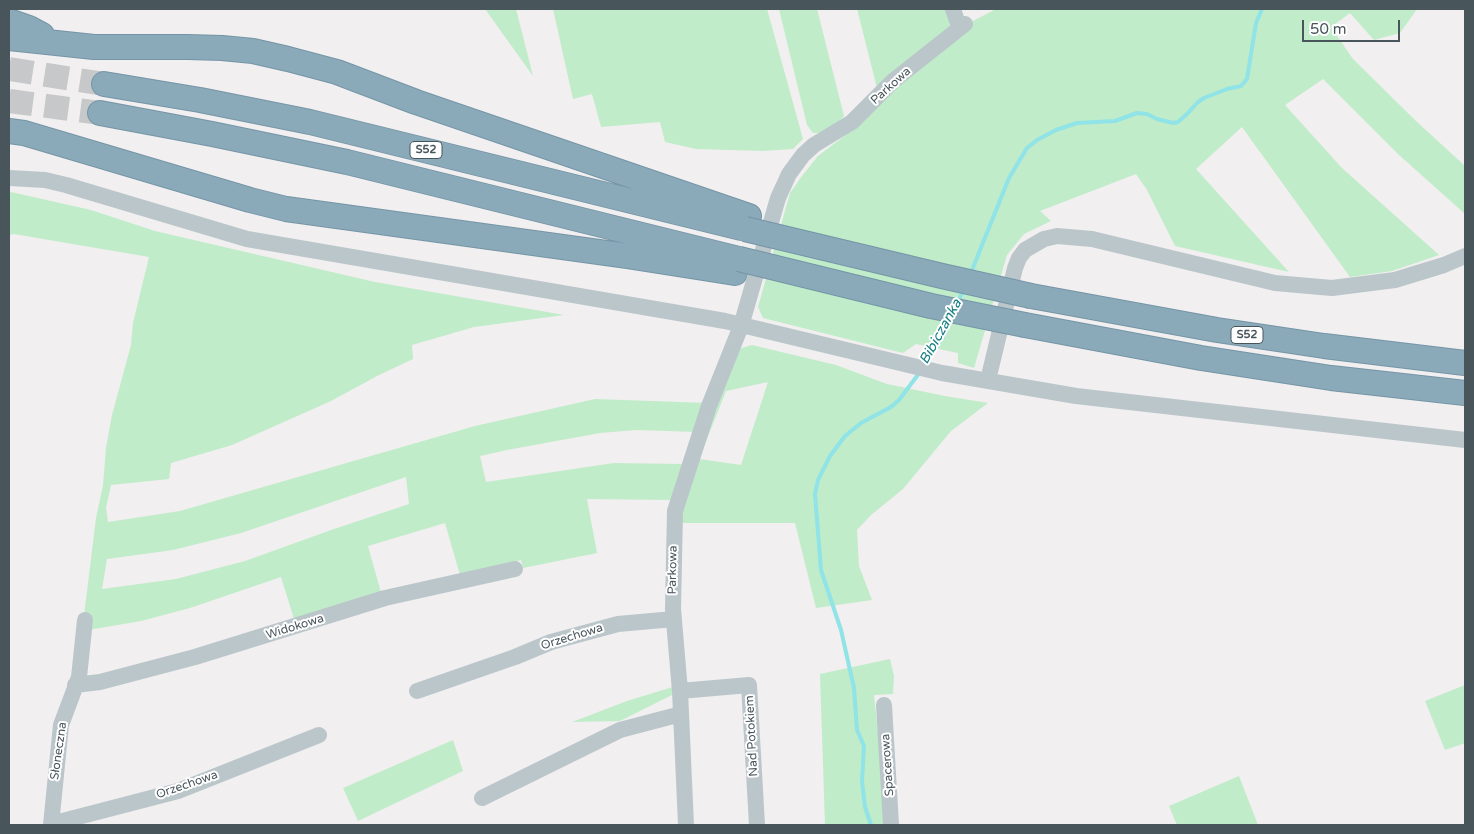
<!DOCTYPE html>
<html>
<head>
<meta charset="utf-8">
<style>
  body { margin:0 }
  #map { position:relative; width:1474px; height:834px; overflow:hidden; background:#f1efef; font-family:"Varela Round",sans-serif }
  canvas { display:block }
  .frame { position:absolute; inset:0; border:10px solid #48555b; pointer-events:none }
  .scale { position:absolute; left:1302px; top:20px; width:98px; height:22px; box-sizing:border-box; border:2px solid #48555b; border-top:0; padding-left:6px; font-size:15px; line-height:18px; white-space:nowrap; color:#48555b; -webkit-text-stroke:4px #fff; paint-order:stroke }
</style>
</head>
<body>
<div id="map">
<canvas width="1474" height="834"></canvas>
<div class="frame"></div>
<div class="scale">50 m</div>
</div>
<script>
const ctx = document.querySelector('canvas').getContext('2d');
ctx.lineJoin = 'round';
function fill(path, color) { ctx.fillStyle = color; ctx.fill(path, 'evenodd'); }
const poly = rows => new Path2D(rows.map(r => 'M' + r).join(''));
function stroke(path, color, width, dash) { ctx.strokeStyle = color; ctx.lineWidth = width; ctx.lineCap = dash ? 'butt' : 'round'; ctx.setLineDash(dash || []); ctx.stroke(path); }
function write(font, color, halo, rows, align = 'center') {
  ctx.font = font + ' "Varela Round",sans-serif'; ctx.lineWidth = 4; ctx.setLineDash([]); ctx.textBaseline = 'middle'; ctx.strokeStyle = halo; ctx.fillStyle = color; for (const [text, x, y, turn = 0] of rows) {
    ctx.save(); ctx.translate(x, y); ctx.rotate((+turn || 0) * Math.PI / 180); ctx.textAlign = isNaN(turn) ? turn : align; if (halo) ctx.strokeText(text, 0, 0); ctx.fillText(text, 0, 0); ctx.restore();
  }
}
fill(poly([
  [485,9,516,9,533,76],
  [553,9,767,9,803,139,793,149,763,151,696,149,665,142,660,122,601,127,592,94,573,99],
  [779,9,817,9,844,116,827,133,813,133,807,125],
  [857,9,947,9,950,28,877,88],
  [996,9,1417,9,1400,33,1374,40,1350,13,1331,27,1353,59,1416,121,1465,166,1465,214,1398,154,1323,79,1285,105,1342,168,1439,255,1392,271,1350,277,1242,127,1196,169,1289,272,1175,246,1147,190,1136,174,1040,211,1051,221,1024,234,1007,255,974,368,958,363,958,353,916,344,903,353,763,318,758,307,790,193,802,176,818,156,847,134,897,82,973,21],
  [11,192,91,210,155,231,375,282,564,315,474,327,412,345,413,359,379,375,331,401,232,445,171,463,169,479,111,485,106,508,108,522,180,511,475,426,595,399,708,403,697,432,636,430,600,433,507,450,480,456,486,482,614,463,683,464,672,500,587,499,597,553,523,568,521,560,460,575,445,523,368,546,382,596,295,622,281,577,190,608,141,621,94,629,82,632,96,518,103,485,106,448,112,415,131,345,133,323,149,257,14,234,9,235,9,193],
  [406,477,409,504,334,529,245,561,176,579,102,589,107,559,173,550,241,533],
  [752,345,836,365,887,384,945,396,988,403,951,431,903,489,871,515,857,530,859,566,872,600,816,608,795,523,680,523,681,509,735,350],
  [768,382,741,465,699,459,726,391],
  [890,659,894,676,893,694,874,695,883,779,885,825,825,825,820,674],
  [1465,685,1465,743,1445,750,1425,701],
  [676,686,674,694,620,721,572,722,627,701],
  [453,740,463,771,358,821,343,788],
  [1239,776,1258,825,1177,825,1169,806]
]), '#c0ecc9');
stroke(poly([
  [970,275,1009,178,1027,148,1037,140,1056,130,1077,123,1115,121,1137,113,1147,114,1157,119,1173,123,1178,122,1187,114,1198,102,1204,98,1227,89,1241,86,1247,79,1256,23,1262,9],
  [958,302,964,288],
  [925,364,944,335,951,318],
  [871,825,865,807,862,781,864,746,857,730,854,688,841,630,821,570,815,494,818,480,830,456,845,436,861,423,891,407,899,400,920,372]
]), '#90e3e6', 4);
stroke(poly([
  [9,69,104,84],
  [9,101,100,113]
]), '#c7c8ca', 24, [24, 12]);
const highway = poly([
  [9,21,29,28,42,35],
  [9,38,94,47,188,47,222,48,253,51,288,59,337,72,416,102,749,216],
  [104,84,200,100,310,122,741,228],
  [100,113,212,134,347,162,739,259],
  [9,131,24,133,250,200,286,209,628,256,735,273],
  [1031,296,1217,330,1324,346,1465,363],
  [1025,325,1201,358,1331,378,1465,393]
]);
stroke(highway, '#7595a6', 26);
stroke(poly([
  [953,9,959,27],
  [9,178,45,180,66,185,247,239,725,321,942,373,1076,396,1465,440],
  [988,380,1015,268,1019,258,1025,250,1044,239,1057,236,1092,239,1275,283,1332,288,1395,280,1444,265,1465,256],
  [75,685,100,682,195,657,385,598,515,569],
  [417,691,515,657,551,642,618,624,674,619],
  [680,691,749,685,757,825],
  [884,705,891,825],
  [482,798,620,730,681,714],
  [51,824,178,791,319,735],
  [51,825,61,725,79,677,85,620],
  [686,825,680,691,673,609,675,511,709,406,741,326,778,198,789,174,803,155,814,145,852,122,893,81,965,24]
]), '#bbc6cb', 16);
stroke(highway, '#8aaaba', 24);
const highwayBridge = poly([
  [745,229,942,276,1031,296],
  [739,259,931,306,1025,325]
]);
stroke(highwayBridge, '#7595a6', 26, []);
stroke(highwayBridge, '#8aaaba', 24);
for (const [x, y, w] of [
  [426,150,32],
  [1247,335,32]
]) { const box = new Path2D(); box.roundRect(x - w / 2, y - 8.5, w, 17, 4); ctx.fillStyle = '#fff'; ctx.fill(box); stroke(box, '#48555b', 1); }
write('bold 11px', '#48555b', null, [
  ["S52",426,150],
  ["S52",1247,335]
]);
write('12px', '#48555b', '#fff', [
  ["Parkowa",891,86,-42],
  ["Parkowa",673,570,-89],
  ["Widokowa",295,627,-17],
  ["Orzechowa",572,637,-17],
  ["Nad Potokiem",752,736,-93],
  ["Słoneczna",59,751,-82],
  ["Spacerowa",888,765,-94],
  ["Orzechowa",187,785,-19]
]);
write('italic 14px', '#157f83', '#fff', [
  ["Bibiczanka",941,332,-61]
]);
</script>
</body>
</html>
